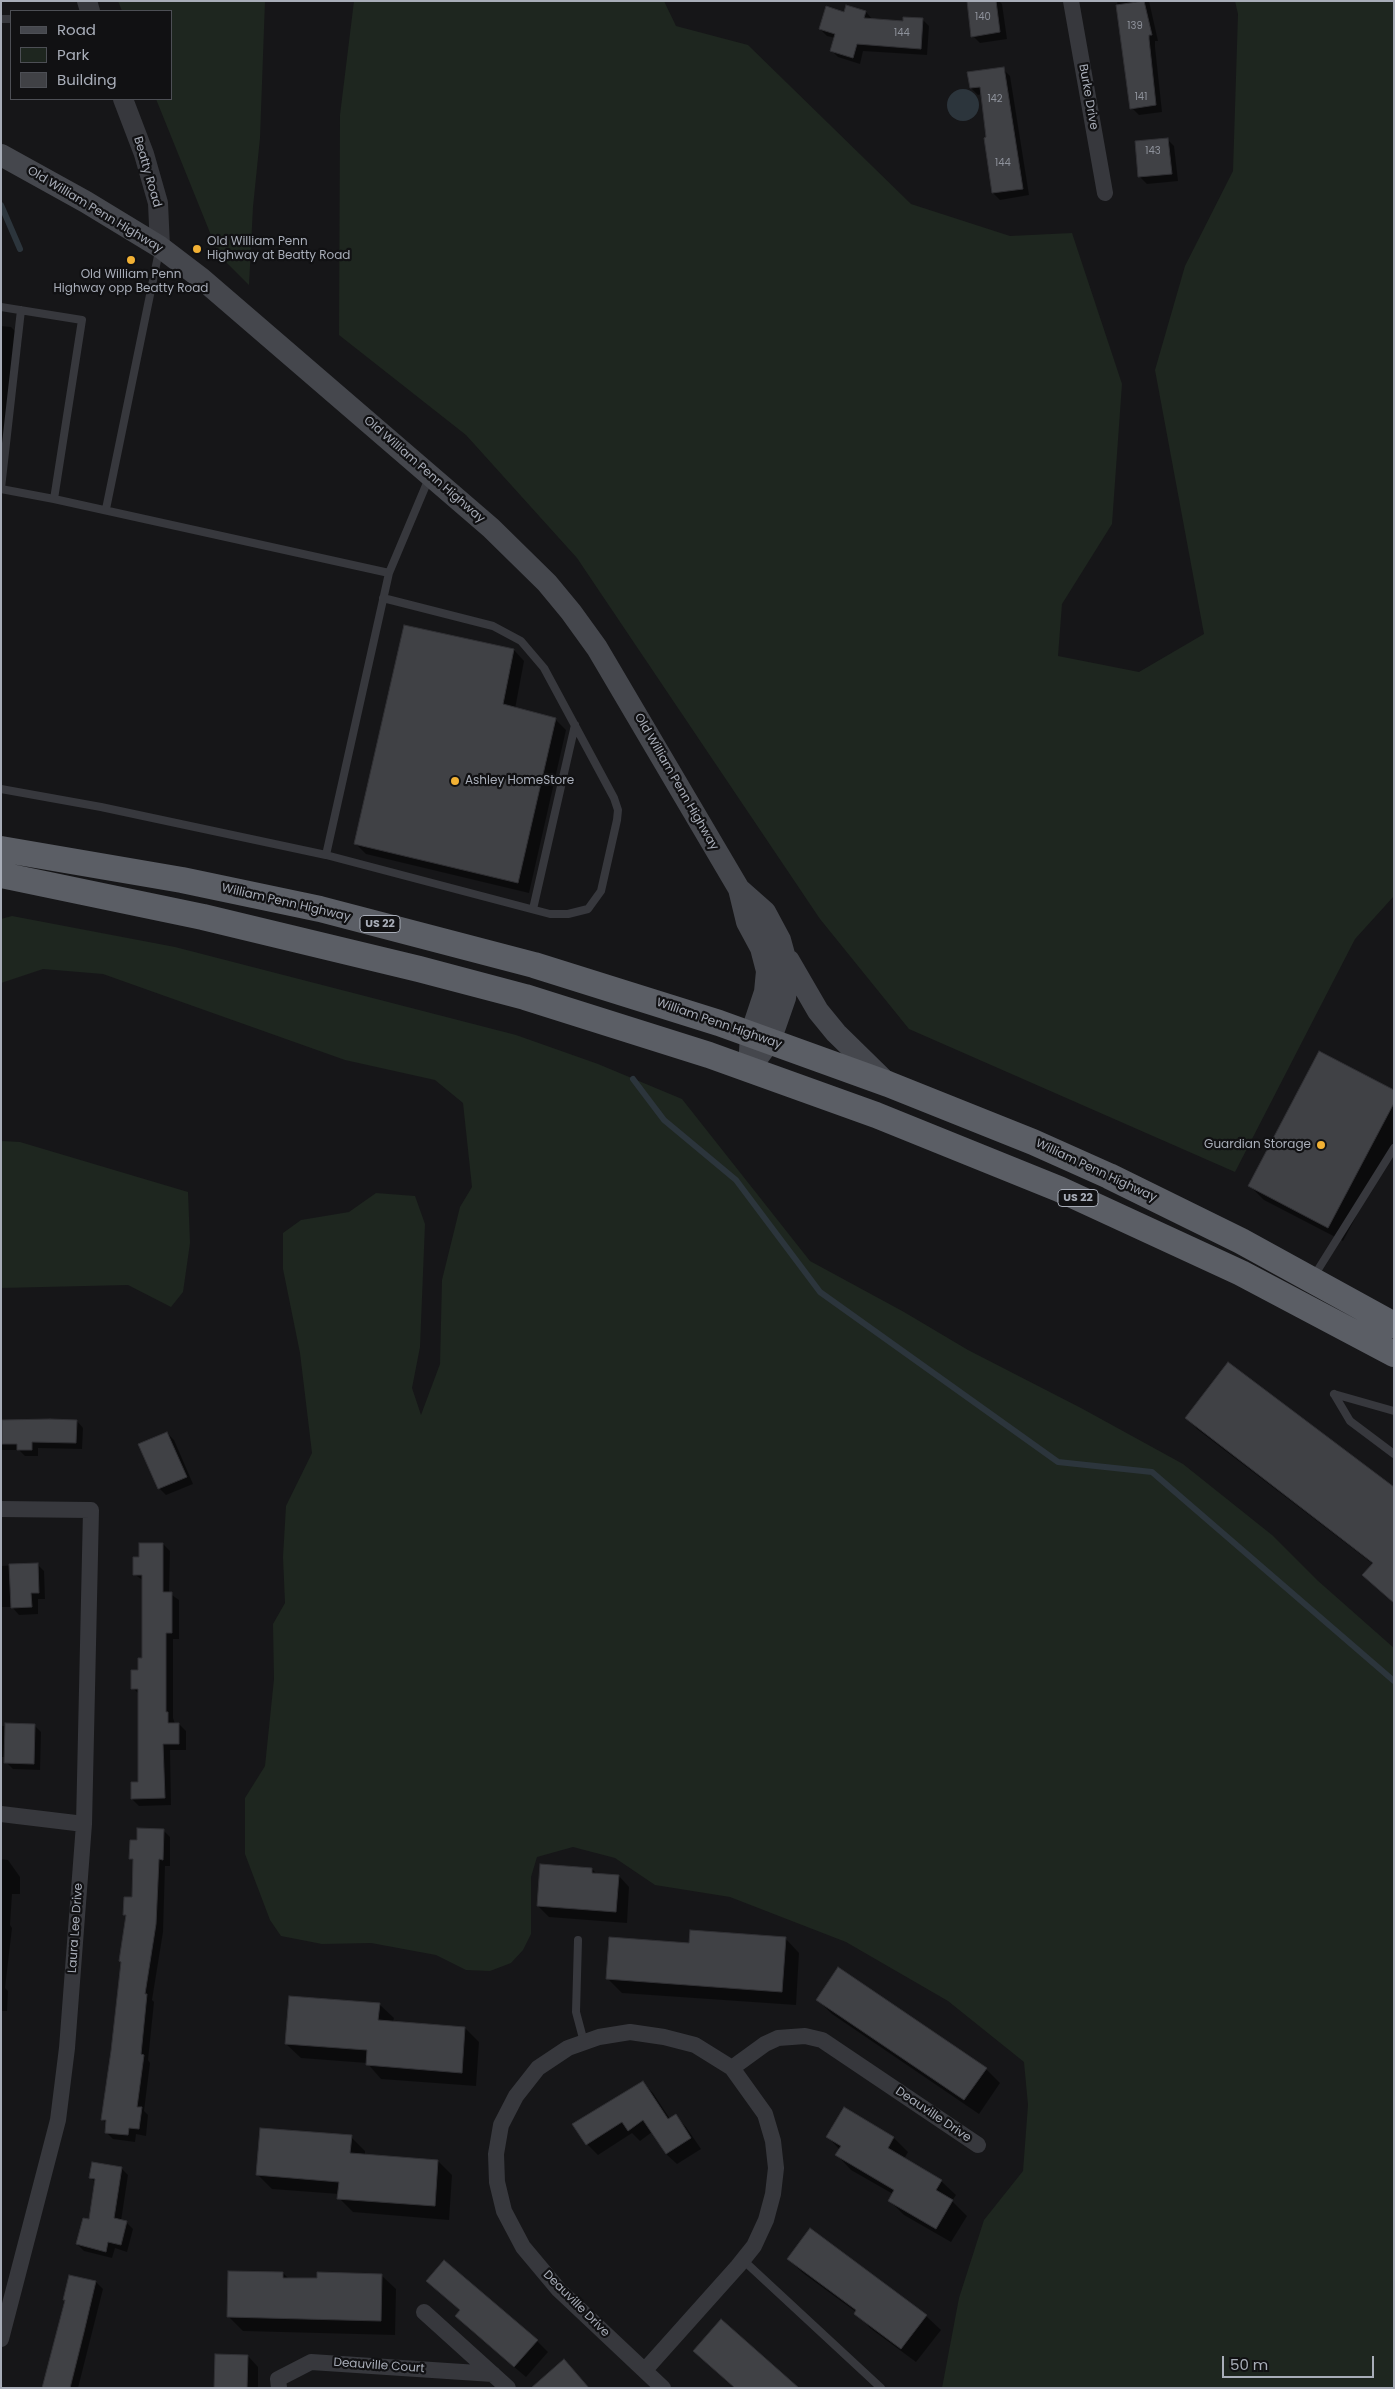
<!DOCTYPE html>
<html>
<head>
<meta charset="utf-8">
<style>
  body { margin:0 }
  #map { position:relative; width:1395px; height:2389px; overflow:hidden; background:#161618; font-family:Poppins,sans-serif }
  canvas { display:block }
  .frame { position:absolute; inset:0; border:2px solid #a8adb8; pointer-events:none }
  .legend { position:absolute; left:10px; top:10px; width:162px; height:90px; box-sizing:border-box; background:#111113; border:1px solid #4d4f55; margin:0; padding:6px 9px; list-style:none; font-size:15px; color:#a8adb8 }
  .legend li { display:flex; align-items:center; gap:10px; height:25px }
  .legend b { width:25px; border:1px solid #4d4f55 }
  .scale { position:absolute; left:1222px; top:2356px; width:152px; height:22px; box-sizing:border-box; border:2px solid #a8adb8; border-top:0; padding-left:6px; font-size:15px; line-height:18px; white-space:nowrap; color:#a8adb8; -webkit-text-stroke:4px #111113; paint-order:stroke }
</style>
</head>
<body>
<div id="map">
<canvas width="1395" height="2389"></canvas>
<div class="frame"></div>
<ul class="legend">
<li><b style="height:6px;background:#45474d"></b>Road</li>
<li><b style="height:14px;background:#1e261f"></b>Park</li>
<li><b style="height:14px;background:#404145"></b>Building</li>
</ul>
<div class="scale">50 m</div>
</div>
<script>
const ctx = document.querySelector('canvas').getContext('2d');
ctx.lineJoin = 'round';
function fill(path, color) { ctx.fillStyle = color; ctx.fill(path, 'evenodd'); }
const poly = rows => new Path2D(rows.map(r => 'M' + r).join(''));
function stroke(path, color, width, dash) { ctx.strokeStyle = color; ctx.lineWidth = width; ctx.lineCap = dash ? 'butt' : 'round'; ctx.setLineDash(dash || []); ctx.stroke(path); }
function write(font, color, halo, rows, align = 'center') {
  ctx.font = font + ' Poppins,sans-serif'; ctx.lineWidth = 4.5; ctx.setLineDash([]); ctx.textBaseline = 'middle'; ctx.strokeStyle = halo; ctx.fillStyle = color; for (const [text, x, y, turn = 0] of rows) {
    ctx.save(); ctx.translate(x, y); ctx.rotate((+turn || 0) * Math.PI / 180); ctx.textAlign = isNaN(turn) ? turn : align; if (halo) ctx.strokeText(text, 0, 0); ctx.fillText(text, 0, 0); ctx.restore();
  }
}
fill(poly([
  [118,1,265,1,260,138,253,207,249,285,219,255,156,99,171,99,171,11,122,11],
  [354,1,664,1,676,26,748,45,911,204,1010,236,1072,233,1122,384,1112,524,1062,604,1058,656,1139,672,1204,634,1155,370,1185,266,1233,171,1238,14,1235,1,1394,1,1394,896,1355,939,1235,1172,909,1029,820,919,577,558,466,435,339,335,340,115],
  [12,916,175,947,516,1035,598,1064,682,1099,810,1261,904,1312,968,1350,1081,1408,1183,1464,1272,1535,1317,1580,1394,1648,1394,2388,942,2388,959,2298,984,2220,1023,2171,1028,2105,1024,2062,948,2001,846,1942,730,1897,655,1885,615,1858,573,1847,537,1857,531,1877,531,1934,523,1950,511,1963,490,1971,466,1970,436,1955,371,1943,322,1944,281,1936,270,1920,245,1854,245,1798,265,1766,274,1679,273,1624,285,1603,283,1557,286,1506,312,1453,300,1353,283,1269,283,1233,301,1220,349,1212,376,1193,415,1196,425,1224,420,1347,412,1388,421,1415,440,1364,442,1280,460,1207,472,1187,463,1103,435,1080,345,1060,103,974,43,969,1,983,1,919],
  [1,1141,20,1142,188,1192,190,1243,183,1292,171,1307,128,1285,1,1288]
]), '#1e261f');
fill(poly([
  '947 105a16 16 0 1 1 32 0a16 16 0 1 1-32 0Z'
]), '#2c353c');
fill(poly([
  [968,1,999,1,1002,4,1007,39,980,43,973,36],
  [1117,1,1149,1,1158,41,1155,41,1155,47,1162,112,1139,115,1132,108],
  [847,7,866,12,873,20,904,22,922,19,929,26,927,55,863,51,860,64,838,57,831,50,835,38,827,36,820,29,845,13],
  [1003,69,1010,76,1029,195,1000,200,993,193,982,94,978,95,971,88],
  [1167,139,1174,146,1178,181,1147,184,1140,177],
  [1,326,11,327,22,338,1,500],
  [514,650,524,661,515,709,555,719,566,730,529,893,366,854,356,844],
  [1394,1092,1394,1145,1343,1241,1264,1200,1250,1186],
  [1187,1418,1390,1485,1373,1564,1197,1429],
  [1,1421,77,1421,83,1428,82,1449,38,1448,38,1456,25,1456,19,1450,1,1450],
  [167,1433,174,1440,193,1484,166,1495,159,1488],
  [163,1544,170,1551,169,1593,179,1600,179,1639,173,1639,173,1718,175,1724,179,1724,186,1731,186,1750,170,1750,171,1805,139,1806,132,1799,139,1783,139,1694,133,1688,144,1660,144,1581,134,1574,140,1558],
  [37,1564,44,1571,45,1599,38,1599,38,1614,19,1615,12,1607,1,1607,1,1566],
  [34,1725,41,1732,40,1770,13,1769,6,1762,6,1757,1,1757,1,1726],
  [163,1830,170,1837,170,1866,165,1866,163,1932,152,2000,154,2002,148,2060,150,2063,144,2111,148,2115,146,2136,136,2134,135,2142,113,2139,106,2132,107,2124,102,2119,114,2036,127,1917,125,1914,133,1899,134,1861,131,1858,138,1842],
  [1,1859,8,1860,20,1877,20,1894,12,1894,10,1925,12,1928,5,1988,8,1991,7,2011,1,2011],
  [592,1869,597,1874,619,1876,629,1887,627,1923,549,1917,538,1906],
  [785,1938,799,1953,796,2005,622,1993,607,1978,691,1944],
  [818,2000,986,2069,1000,2083,979,2114,832,2014],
  [379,2004,394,2018,393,2022,465,2028,479,2042,476,2086,381,2079,367,2063,301,2058,286,2044],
  [643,2083,653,2093,670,2119,675,2116,686,2127,701,2149,677,2164,666,2154,652,2132,640,2141,632,2133,598,2155,587,2144],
  [844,2109,894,2138,908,2152,904,2159,941,2181,956,2195,952,2201,967,2216,951,2242,904,2215,889,2200,893,2194,851,2170,837,2155,840,2150,828,2137],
  [351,2137,365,2151,365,2155,438,2161,452,2175,449,2220,353,2212,339,2198,339,2194,272,2189,257,2174],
  [121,2168,128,2175,121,2221,126,2222,133,2229,127,2252,115,2248,112,2258,84,2251,77,2244,90,2221,96,2183,91,2178],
  [788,2259,926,2316,941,2330,916,2362,870,2328,856,2312,803,2273],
  [283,2273,289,2279,318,2280,381,2275,396,2289,395,2335,243,2331,228,2316],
  [70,2276,96,2282,103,2289,78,2388,44,2388],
  [427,2281,537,2341,548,2352,526,2377,467,2327,456,2316,461,2311],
  [248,2356,258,2367,258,2388,215,2388]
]), '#0007');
stroke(poly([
  [1,205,20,249],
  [633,1079,664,1120,736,1180,820,1292,1058,1462,1152,1472,1394,1681]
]), '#2c353c', 6);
const building = poly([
  [967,1,996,1,1000,32,971,37,967,1],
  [1144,1,1152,35,1149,35,1149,39,1156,105,1130,109,1116,5,1144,1],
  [846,5,866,11,864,18,903,21,903,17,923,18,921,49,857,44,853,58,830,51,835,34,819,29,826,6,844,12,846,5],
  [1004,67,1023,189,992,193,984,138,986,137,980,87,970,88,967,72,1004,67],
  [1168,138,1172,174,1138,177,1135,141,1168,138],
  [404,625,514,649,503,704,556,718,518,883,354,844,404,625],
  [1319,1051,1394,1090,1394,1103,1328,1228,1248,1186,1319,1051],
  [1228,1362,1394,1487,1394,1603,1362,1575,1373,1563,1185,1418,1228,1362],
  [50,1419,77,1420,76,1443,32,1442,32,1450,17,1450,17,1444,2,1444,2,1420,50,1419],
  [167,1432,187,1477,158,1489,138,1444,167,1432],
  [139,1543,163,1543,163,1592,172,1592,172,1633,166,1633,166,1712,168,1712,168,1723,179,1723,179,1744,163,1744,165,1798,131,1799,131,1782,138,1782,138,1689,131,1689,131,1670,138,1670,138,1658,142,1658,142,1575,133,1575,133,1557,139,1557,139,1543],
  [38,1563,39,1593,31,1593,32,1607,11,1608,9,1564,38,1563],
  [5,1723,35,1724,34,1764,4,1763,5,1723],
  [137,1828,164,1829,163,1860,159,1859,156,1924,145,1994,147,1994,141,2054,144,2055,137,2107,142,2107,139,2129,129,2128,128,2135,105,2133,106,2120,101,2120,111,2051,121,1962,119,1961,126,1915,123,1915,124,1897,132,1897,133,1859,129,1859,130,1840,137,1840,137,1828],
  [540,1864,592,1868,592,1873,619,1875,616,1912,537,1906,540,1864],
  [690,1930,786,1937,782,1992,606,1979,609,1937,689,1943,690,1930],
  [838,1967,987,2068,964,2100,816,2000,838,1967],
  [289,1996,380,2003,378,2020,465,2027,462,2073,366,2065,367,2050,285,2044,289,1996],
  [643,2081,668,2119,676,2114,691,2138,666,2154,643,2120,628,2131,622,2122,586,2145,572,2124,643,2081],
  [844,2107,894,2137,888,2148,942,2180,936,2190,953,2200,936,2229,888,2201,894,2190,835,2155,841,2146,826,2137,844,2107],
  [260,2128,352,2135,350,2153,438,2160,435,2206,337,2199,339,2182,256,2175,260,2128],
  [92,2162,122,2167,114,2218,127,2221,121,2245,108,2242,106,2252,76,2244,83,2218,89,2219,95,2179,89,2178,92,2162],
  [810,2228,927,2315,901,2349,854,2314,856,2310,787,2259,810,2228],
  [444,2260,538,2340,514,2367,455,2316,460,2310,426,2281,444,2260],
  [228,2271,283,2272,283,2278,317,2278,317,2272,382,2274,381,2321,227,2317,228,2271],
  [69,2275,96,2281,84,2332,70,2388,42,2388,65,2300,63,2300,69,2275],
  [721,2319,799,2388,735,2388,693,2351,721,2319],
  [215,2354,248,2355,247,2388,214,2388,215,2354],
  [564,2359,589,2388,531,2388,564,2359]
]);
fill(building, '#404145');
stroke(building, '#303034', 1);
stroke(poly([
  [1,19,11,19],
  [1,307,82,320,54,499,389,573,326,855,101,807,1,789],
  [1,488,21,310],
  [1,489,54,499],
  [106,509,159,251],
  [389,573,429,478],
  [326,855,550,914,568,914,588,909,601,891,617,820,618,810,614,798,544,668,521,641,493,626,383,598],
  [533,909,575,725],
  [1314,1276,1394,1148],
  [1334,1394,1350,1421,1394,1454],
  [1334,1394,1394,1411],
  [578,1940,576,2012,584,2042],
  [743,2260,881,2388]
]), '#37383d', 8);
stroke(poly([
  [1071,1,1105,193],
  [1,1509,91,1510,84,1824,67,2048,58,2120,1,2339],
  [1,1814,84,1824],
  [732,2068,765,2044,778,2038,805,2036,822,2040,978,2145],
  [424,2312,508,2388],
  [645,2370,738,2266,754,2246,766,2220,773,2194,776,2168,773,2141,765,2114,732,2068,695,2045,664,2037,630,2032,599,2037,568,2048,538,2068,516,2096,501,2125,496,2154,497,2182,504,2211,523,2247,559,2290,663,2388],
  [279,2388,278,2379,311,2362,493,2374]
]), '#37383d', 16);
stroke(poly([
  [87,1,90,11],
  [123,99,144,154,158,203,160,247]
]), '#37383d', 20);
stroke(poly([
  [1,155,86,202,160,247,202,279,491,528,547,583,571,612,597,648,739,889,765,912,780,940,788,969,785,998,770,1041,749,1069],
  [739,889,747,922,761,948,767,971,765,992,751,1034,750,1052],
  [789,961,818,1011,836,1033,886,1082]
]), '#45474d', 22);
stroke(poly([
  [1,849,182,880,320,909,534,965,719,1023,888,1084,1033,1142,1109,1176,1241,1241,1394,1325],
  [1,875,203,917,419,969,525,997,709,1055,876,1115,1059,1189,1241,1273,1394,1354]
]), '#5b5e65', 26);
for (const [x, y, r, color] of [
  [197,249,5,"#f2b134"],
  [131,260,5,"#f2b134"],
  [455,781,5,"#f2b134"],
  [1321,1145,5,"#f2b134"]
]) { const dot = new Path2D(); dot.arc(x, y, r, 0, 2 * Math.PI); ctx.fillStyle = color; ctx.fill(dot); stroke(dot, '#111113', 2); }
write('10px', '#8e929b', null, [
  ["140",983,17],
  ["139",1135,26],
  ["144",902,33],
  ["141",1141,97],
  ["142",995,99],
  ["143",1153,151],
  ["144",1003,163]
]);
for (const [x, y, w] of [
  [380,924,40],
  [1078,1198,40]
]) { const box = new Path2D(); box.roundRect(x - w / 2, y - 8.5, w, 17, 4); ctx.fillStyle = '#111113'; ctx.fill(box); stroke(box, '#a8adb8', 1); }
write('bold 11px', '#a8adb8', null, [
  ["US 22",380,924],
  ["US 22",1078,1198]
]);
write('12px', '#a8adb8', '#111113', [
  ["Burke Drive",1088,97,80],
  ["Beatty Road",147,172,74],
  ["Old William Penn Highway",95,210,31],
  ["Old William Penn Highway",424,470,41],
  ["Old William Penn Highway",676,782,60],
  ["William Penn Highway",286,903,13],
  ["William Penn Highway",719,1024,19],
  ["William Penn Highway",1096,1171,25],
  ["Laura Lee Drive",76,1928,-86],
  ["Deauville Drive",933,2115,34],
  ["Deauville Drive",576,2304,45],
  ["Deauville Court",379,2366,4]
]);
write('12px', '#a8adb8', '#111113', [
  ["Old William Penn",207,242],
  ["Highway at Beatty Road",207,256],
  ["Old William Penn",131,275,"center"],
  ["Highway opp Beatty Road",131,289,"center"],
  ["Ashley HomeStore",465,781],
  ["Guardian Storage",1311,1145,"right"]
], 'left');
</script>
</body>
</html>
